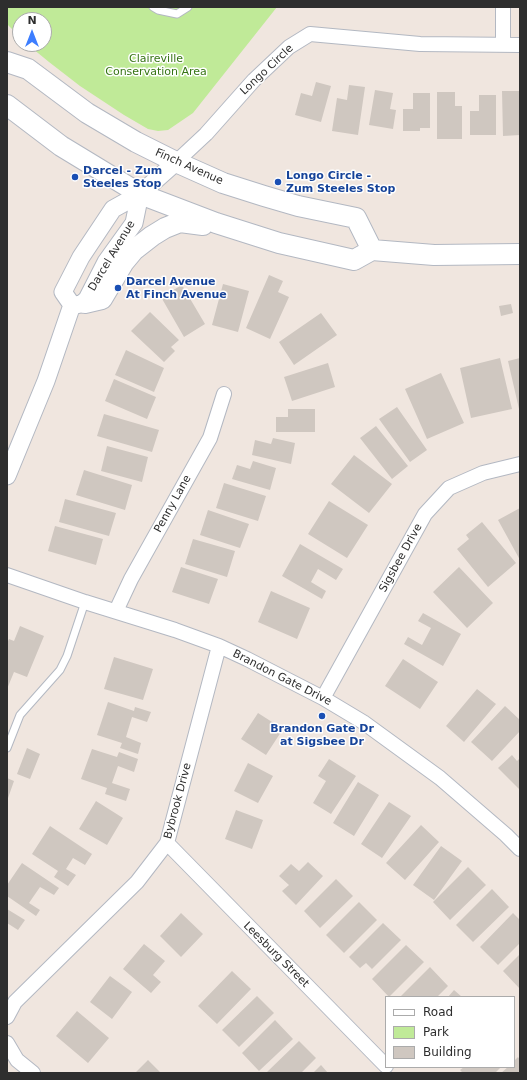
<!DOCTYPE html>
<html>
<head>
<meta charset="utf-8">
<style>
  body { margin:0 }
  #map { position:relative; width:527px; height:1080px; overflow:hidden; background:#f0e6df; font-family:"DejaVu Sans",sans-serif }
  canvas { display:block }
  .frame { position:absolute; inset:0; border:8px solid #2e2e2e; pointer-events:none }
  .legend { position:absolute; left:385px; top:996px; width:130px; height:72px; box-sizing:border-box; background:#fff; border:1px solid #ababab; margin:0; padding:5px 7px; list-style:none; font-size:12px; color:#2e2e2e }
  .legend li { display:flex; align-items:center; gap:8px; height:20px }
  .legend b { width:20px; border:1px solid #ababab }
  .north { position:absolute; left:12px; top:12px; width:40px; height:40px; box-sizing:border-box; background:#fff; border:1px solid #ababab; border-radius:50%; rotate:0deg; font-size:11px; font-weight:700; line-height:16px; text-align:center; color:#2e2e2e }
  .north::after { content:''; display:block; margin:auto; width:14px; height:18px; background:#3d7eff; clip-path:polygon(50% 0,100% 100%,50% 72%,0 100%) }
</style>
</head>
<body>
<div id="map">
<canvas width="527" height="1080"></canvas>
<div class="frame"></div>
<ul class="legend">
<li><b style="height:5px;background:#fff"></b>Road</li>
<li><b style="height:11px;background:#c0ea98"></b>Park</li>
<li><b style="height:11px;background:#cfc7c0"></b>Building</li>
</ul>
<div class="north">N</div>
</div>
<script>
const ctx = document.querySelector('canvas').getContext('2d');
ctx.lineJoin = 'round';
function fill(path, color) { ctx.fillStyle = color; ctx.fill(path, 'evenodd'); }
const poly = rows => new Path2D(rows.map(r => 'M' + r).join(''));
function stroke(path, color, width, dash) { ctx.strokeStyle = color; ctx.lineWidth = width; ctx.lineCap = dash ? 'butt' : 'round'; ctx.setLineDash(dash || []); ctx.stroke(path); }
function write(font, color, halo, rows, align = 'center') {
  ctx.font = font + ' "DejaVu Sans",sans-serif'; ctx.lineWidth = 3; ctx.setLineDash([]); ctx.textBaseline = 'middle'; ctx.strokeStyle = halo; ctx.fillStyle = color; for (const [text, x, y, turn = 0] of rows) {
    ctx.save(); ctx.translate(x, y); ctx.rotate((+turn || 0) * Math.PI / 180); ctx.textAlign = isNaN(turn) ? turn : align; if (halo) ctx.strokeText(text, 0, 0); ctx.fillText(text, 0, 0); ctx.restore();
  }
}
fill(poly([
  [7,7,277,7,193,113,168,130,158,131,148,129,124,115,80,86,49,62,27,44,44,44,44,20,20,20,20,37,7,24]
]), '#c0ea98');
fill(poly([
  [316,82,331,86,321,122,295,115,301,93,312,96],
  [349,85,365,87,358,135,332,131,337,98,347,100],
  [375,90,393,93,390,109,396,110,393,129,369,125],
  [502,91,520,91,520,135,503,136],
  [437,92,455,92,455,106,462,106,462,139,437,139],
  [413,93,430,93,430,128,420,128,420,131,403,131,403,109,413,109],
  [479,95,496,95,496,135,470,135,470,111,479,111],
  [269,275,283,281,278,292,289,297,270,339,246,328],
  [223,284,249,291,238,332,212,325],
  [182,285,205,324,184,337,161,297],
  [511,304,513,313,501,316,499,306],
  [150,312,179,340,171,347,175,351,164,362,131,331],
  [321,313,337,335,294,365,279,342],
  [126,350,164,368,154,392,115,375],
  [500,358,512,409,471,418,460,368],
  [520,358,520,409,519,409,508,361],
  [328,363,335,387,292,401,284,377],
  [441,373,464,423,427,439,405,389],
  [114,379,156,397,147,419,105,401],
  [397,407,427,450,410,462,379,419],
  [288,409,315,409,315,432,276,432,276,417,288,417],
  [104,414,159,430,152,452,97,436],
  [376,426,408,466,392,479,360,438],
  [273,438,295,443,291,464,252,455,255,440,271,444],
  [107,446,148,457,142,482,101,471],
  [354,455,392,484,369,513,331,484],
  [253,461,276,468,270,490,232,479,237,465,250,469],
  [84,470,132,485,125,510,76,495],
  [224,483,266,496,258,521,216,508],
  [65,499,116,513,109,536,59,522],
  [329,501,368,525,347,558,308,534],
  [520,508,520,560,498,520],
  [208,510,249,524,240,548,200,535],
  [482,522,516,563,488,587,457,549,469,539,466,535],
  [55,526,103,539,96,565,48,551],
  [193,539,235,551,227,577,185,564],
  [300,544,343,569,336,580,318,569,311,582,326,591,322,599,282,576],
  [181,567,218,579,209,604,172,592],
  [459,567,493,603,467,628,433,592],
  [271,591,310,608,297,639,258,622],
  [423,613,461,634,443,666,404,644,408,637,422,645,431,628,418,621],
  [20,626,44,636,27,677,14,672,7,689,7,643,9,639,14,641],
  [114,657,153,669,143,700,104,689],
  [403,659,438,682,420,709,385,686],
  [477,689,496,704,464,742,446,726],
  [108,702,134,711,135,707,151,712,147,722,132,717,126,737,141,743,138,754,120,748,122,743,97,735],
  [505,706,520,720,520,731,492,761,471,742],
  [258,713,283,729,266,755,241,739],
  [27,748,40,754,30,779,17,774],
  [92,749,117,757,119,752,138,759,134,772,118,766,112,783,130,789,126,801,105,794,107,788,81,779],
  [512,755,517,761,520,758,520,790,498,768],
  [329,759,356,776,331,814,313,803,326,781,318,776],
  [248,763,273,776,258,803,234,791],
  [7,778,14,781,7,801],
  [358,782,379,795,354,836,333,823],
  [96,801,123,818,107,845,79,829],
  [389,802,411,816,382,858,361,844],
  [236,810,263,820,252,849,225,839],
  [421,825,439,842,405,880,386,863],
  [50,826,92,854,85,865,73,858,66,869,76,875,68,886,54,877,58,871,32,854],
  [441,846,462,861,434,900,413,885],
  [308,862,323,876,296,905,282,891,289,885,279,876,291,864,299,871],
  [22,863,59,888,54,895,40,887,29,903,40,910,36,916,7,896,7,885],
  [468,867,486,885,450,920,433,902],
  [336,879,353,896,320,928,304,911],
  [492,889,509,907,473,942,456,925],
  [359,902,377,920,344,953,326,935],
  [7,909,25,920,18,930,7,923],
  [181,913,203,934,181,957,160,936],
  [513,913,520,920,520,943,498,965,480,947],
  [383,923,401,940,372,969,366,963,360,968,349,957],
  [144,944,165,961,153,975,161,982,151,993,123,969],
  [406,945,424,962,389,997,372,979],
  [520,954,520,989,503,971],
  [430,967,448,986,437,997,400,997],
  [232,971,251,989,217,1024,198,1006],
  [110,976,132,992,112,1019,90,1002],
  [454,990,462,997,448,997],
  [257,996,274,1013,239,1047,222,1030],
  [77,1011,109,1038,88,1063,56,1036],
  [275,1020,293,1039,259,1071,242,1053],
  [299,1041,316,1058,301,1073,266,1073],
  [518,1057,520,1060,520,1073,501,1073,508,1067,514,1067,514,1061],
  [148,1060,161,1073,135,1073],
  [321,1065,328,1073,313,1073],
  [464,1067,501,1067,495,1073,463,1073,460,1070]
]), '#cfc7c0');
const service = poly([
  [153,7,158,10,177,14,188,7],
  [7,748,20,715,60,670,67,656,85,602]
]);
const minor = poly([
  [503,7,503,45],
  [176,162,206,134,254,80,289,47,310,34,420,44,520,45],
  [7,575,85,602,175,630,219,646,247,659,323,698,363,722,440,778,506,835,520,849],
  [116,611,131,579,210,438,224,394],
  [323,698,425,514,449,488,483,473,520,464],
  [167,843,386,1066],
  [7,1017,15,1002,137,882,167,843,219,646],
  [7,1043,17,1060,33,1073]
]);
const tertiary = poly([
  [72,305,63,292,81,257,113,209,140,194,176,162],
  [76,305,85,303,106,262,134,223,140,194],
  [7,476,46,381,72,305]
]);
const secondary = poly([
  [7,62,28,69,87,113,136,142,176,162,223,183,264,196,298,206,356,218,372,250],
  [7,105,61,146,140,194,216,223,279,243,354,260,372,250,434,255,520,254],
  [85,303,102,299,124,262,134,250,152,236,165,228,180,222,203,225]
]);
stroke(service, '#b3b8c2', 9);
stroke(minor, '#b3b8c2', 16);
stroke(tertiary, '#b3b8c2', 19);
stroke(secondary, '#b3b8c2', 22);
stroke(service, '#fff', 7);
stroke(minor, '#fff', 14);
stroke(tertiary, '#fff', 17);
stroke(secondary, '#fff', 20);
for (const [x, y, r, color] of [
  [75,177,4,"#1a4fb4"],
  [278,182,4,"#1a4fb4"],
  [118,288,4,"#1a4fb4"],
  [322,716,4,"#1a4fb4"]
]) { const dot = new Path2D(); dot.arc(x, y, r, 0, 2 * Math.PI); ctx.fillStyle = color; ctx.fill(dot); stroke(dot, '#fff', 1.5); }
write('11px', '#367414', '#fff', [
  ["Claireville",156,59],
  ["Conservation Area",156,72]
]);
write('11px', '#2e2e2e', '#fff', [
  ["Longo Circle",267,70,-43],
  ["Finch Avenue",189,167,24],
  ["Darcel Avenue",112,256,-59],
  ["Penny Lane",173,504,-61],
  ["Sigsbee Drive",401,558,-61],
  ["Brandon Gate Drive",282,678,27],
  ["Bybrook Drive",178,801,-75],
  ["Leesburg Street",276,955,45]
]);
write('bold 11px', '#164399', '#fff', [
  ["Darcel - Zum",83,171],
  ["Steeles Stop",83,184],
  ["Longo Circle -",286,176],
  ["Zum Steeles Stop",286,189],
  ["Darcel Avenue",126,282],
  ["At Finch Avenue",126,295],
  ["Brandon Gate Dr",322,729,"center"],
  ["at Sigsbee Dr",322,742,"center"]
], 'left');
</script>
</body>
</html>
